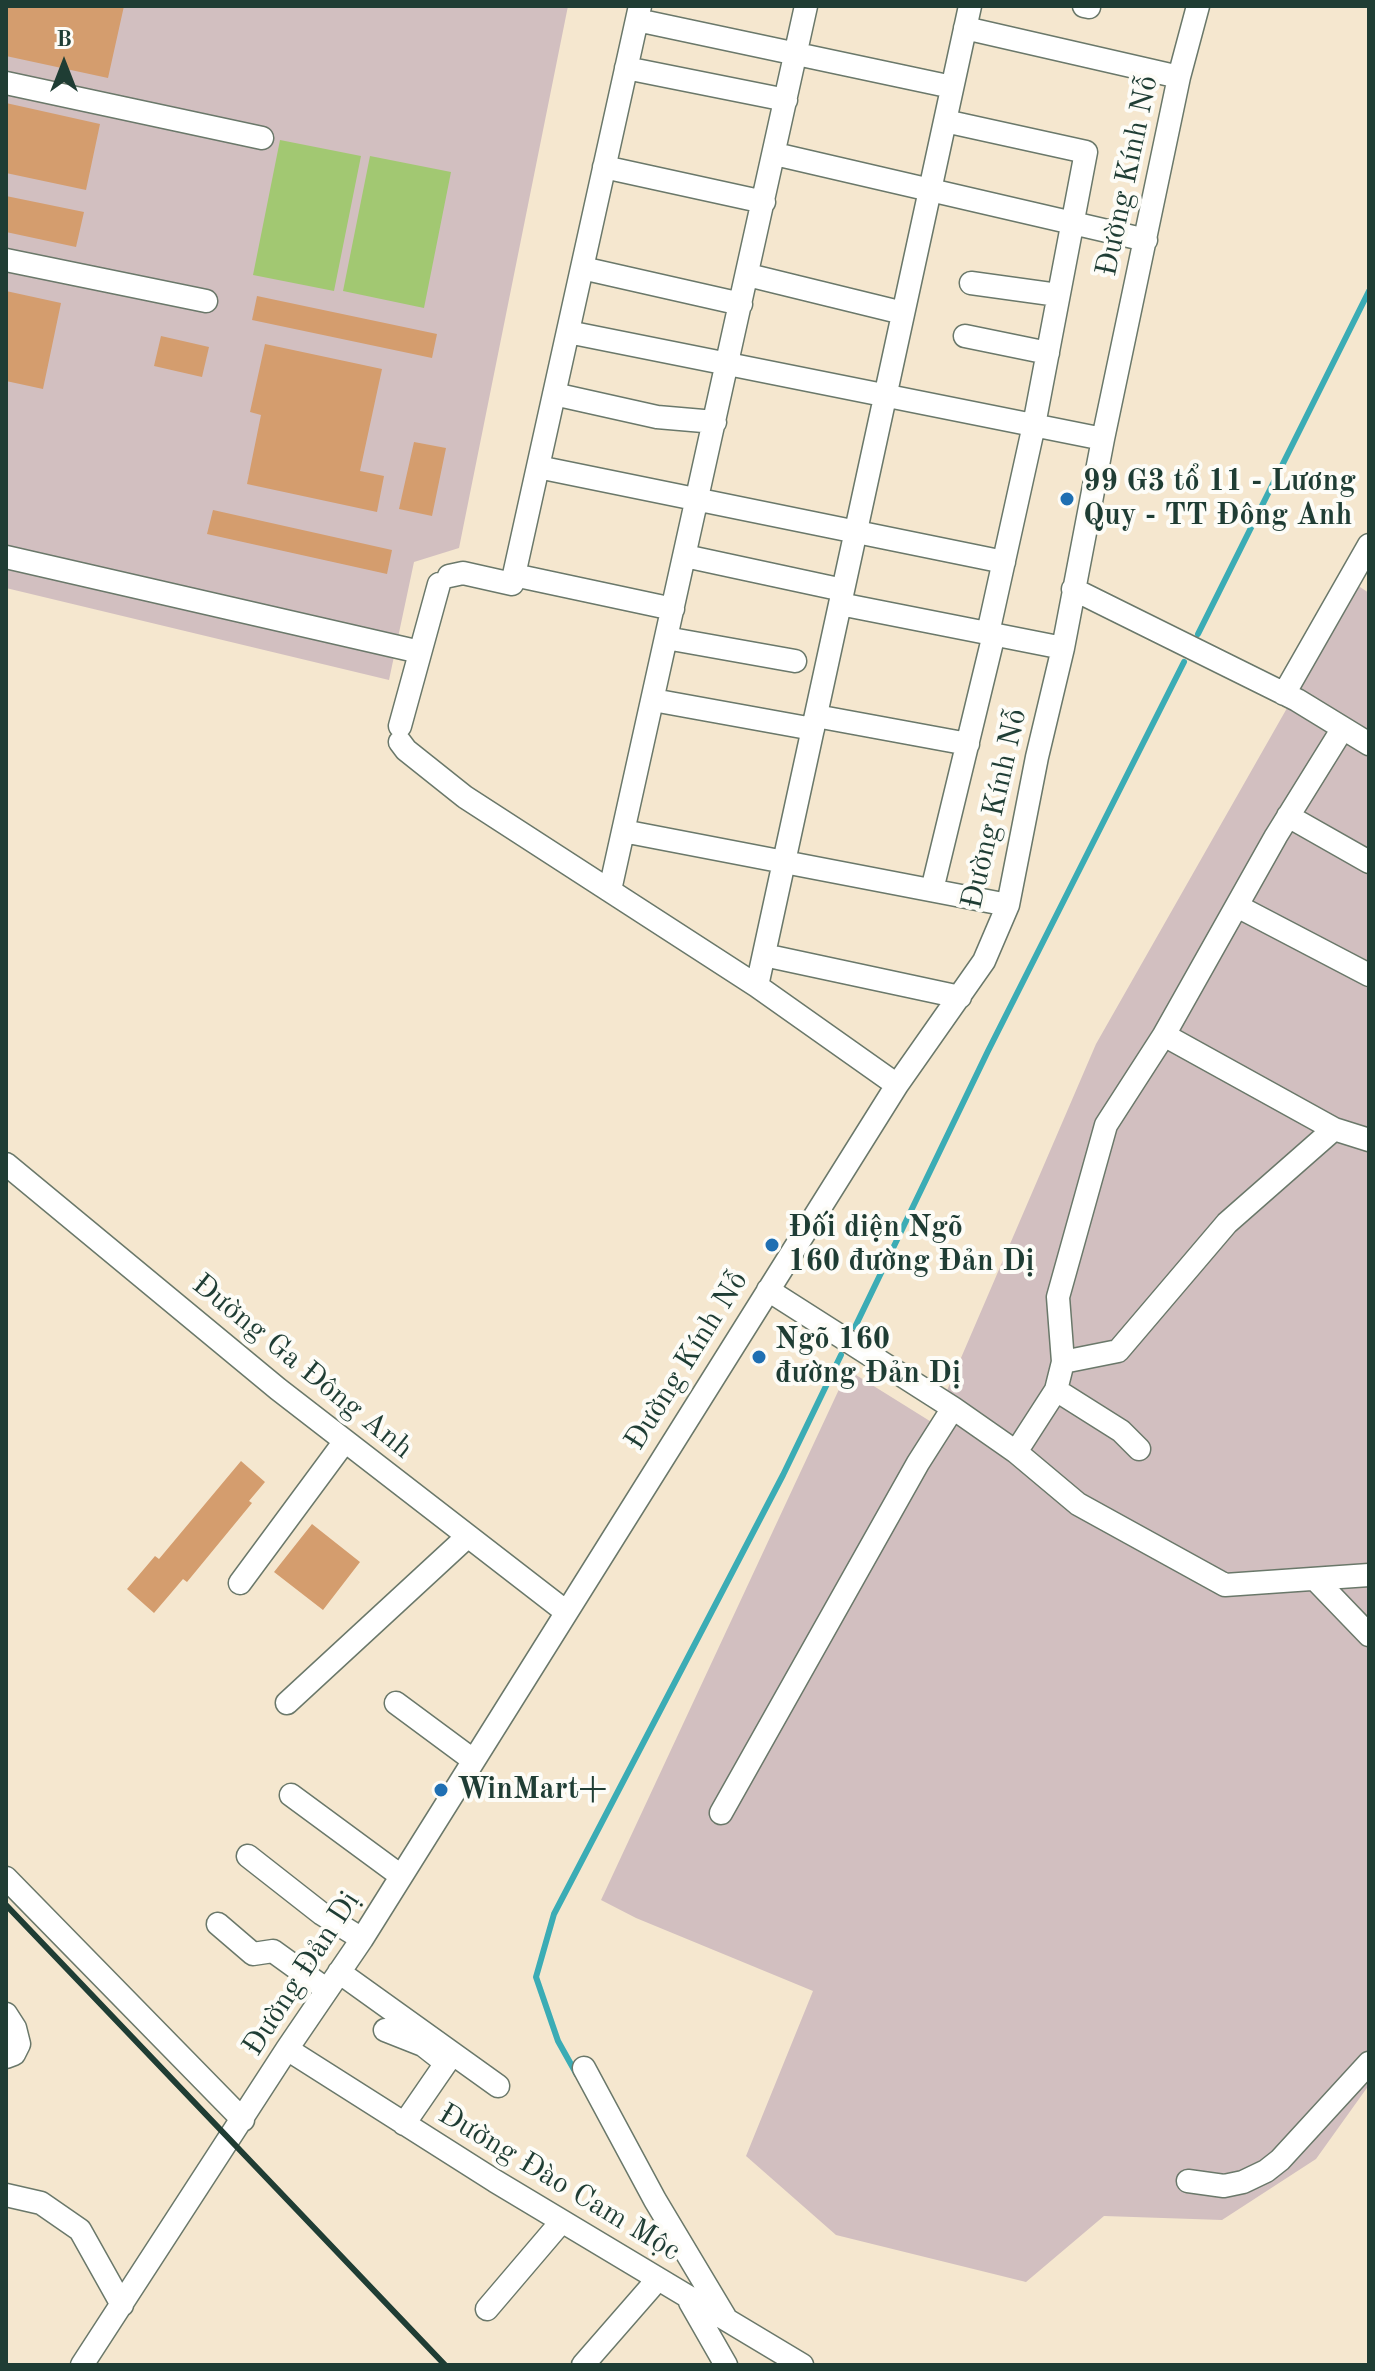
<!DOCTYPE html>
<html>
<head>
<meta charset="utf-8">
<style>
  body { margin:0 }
  #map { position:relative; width:1375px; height:2371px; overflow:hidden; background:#f5e7cf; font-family:"Old Standard TT",serif }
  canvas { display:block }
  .frame { position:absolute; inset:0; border:8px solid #1f3d34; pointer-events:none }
  .north { position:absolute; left:24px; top:24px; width:80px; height:80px; -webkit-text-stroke:6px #fdfcf7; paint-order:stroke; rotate:0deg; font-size:22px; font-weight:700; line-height:32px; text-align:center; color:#1f3d34 }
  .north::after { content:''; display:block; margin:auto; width:28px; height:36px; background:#1f3d34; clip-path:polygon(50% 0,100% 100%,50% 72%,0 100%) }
</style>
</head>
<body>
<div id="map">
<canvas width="1375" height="2371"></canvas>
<div class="frame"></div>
<div class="north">B</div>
</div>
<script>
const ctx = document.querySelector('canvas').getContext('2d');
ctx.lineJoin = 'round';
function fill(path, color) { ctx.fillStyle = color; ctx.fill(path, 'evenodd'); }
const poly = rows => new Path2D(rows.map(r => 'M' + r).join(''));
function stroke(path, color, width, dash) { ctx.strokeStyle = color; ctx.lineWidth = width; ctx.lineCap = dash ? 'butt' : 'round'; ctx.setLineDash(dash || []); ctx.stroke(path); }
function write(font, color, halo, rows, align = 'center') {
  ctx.font = font + ' "Old Standard TT",serif'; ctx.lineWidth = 8; ctx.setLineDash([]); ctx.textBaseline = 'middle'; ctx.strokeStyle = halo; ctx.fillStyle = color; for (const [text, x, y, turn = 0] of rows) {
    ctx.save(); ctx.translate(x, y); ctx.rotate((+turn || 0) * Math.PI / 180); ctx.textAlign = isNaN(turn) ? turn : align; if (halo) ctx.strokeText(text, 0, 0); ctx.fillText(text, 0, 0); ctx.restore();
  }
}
fill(poly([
  [6,6,568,6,459,548,414,562,389,680,6,588],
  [1357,585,1369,593,1369,2085,1316,2159,1222,2220,1104,2216,1026,2282,836,2235,746,2156,813,1991,636,1918,601,1900,848,1370,933,1423,1096,1044]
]), '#d2bfc0');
fill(poly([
  [280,140,361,156,334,291,253,275],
  [370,156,451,172,424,308,343,291]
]), '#a2c872');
stroke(poly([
  [1198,634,1369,291],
  [855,1327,988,1051,1184,662],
  [577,2075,558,2041,536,1977,554,1914,783,1475,841,1355]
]), '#3bacb5', 6);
fill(poly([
  [6,6,124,6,108,78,6,56],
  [6,103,100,124,86,190,6,173],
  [6,196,84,212,76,247,6,232],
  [6,291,61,303,43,389,6,381],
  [257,296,437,334,432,358,252,320],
  [161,336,209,347,202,377,154,366],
  [265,344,382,369,360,471,384,476,377,512,247,484,261,415,250,412],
  [414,442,446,448,432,516,399,509],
  [213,510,392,550,387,574,207,534],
  [241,1461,265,1482,249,1501,252,1503,187,1582,183,1579,154,1613,127,1589,155,1556,159,1559],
  [312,1524,360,1562,323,1610,274,1572]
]), '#d49d6e');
const minor = poly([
  [1084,6,1089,7],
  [637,20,952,87],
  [965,28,1179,77],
  [626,68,786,100],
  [6,83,262,138],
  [945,121,1086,152,1034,425,988,633],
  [775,154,1146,240],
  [604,167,764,202],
  [6,260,206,301],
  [582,268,741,304],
  [748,275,903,313],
  [971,283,1058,295],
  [568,332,1103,439],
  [965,336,1048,353],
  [554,394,657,417,715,422],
  [538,467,1004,562],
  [685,556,843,590],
  [6,557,420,652],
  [514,575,673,609],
  [449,576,463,573,512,584,640,6],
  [1073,589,1297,700,1369,744],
  [840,604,1063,648],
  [666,638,795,661],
  [1284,694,1369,545],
  [653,700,813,729],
  [816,716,968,744],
  [400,726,439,584],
  [400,742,406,750,465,797,757,986,897,1085],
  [1288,816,1369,862],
  [623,831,1008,905],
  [610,890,806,6],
  [932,890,994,634],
  [1237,906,1369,975],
  [764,955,960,997],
  [757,986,970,6],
  [1164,1035,1276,836,1343,728],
  [1334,1129,1227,1223,1118,1351,1063,1362,1058,1297,1106,1125,1164,1035,1334,1129,1369,1140],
  [6,1164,278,1389,565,1611],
  [768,1290,953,1408,1016,1452,1078,1504,1225,1585,1369,1575],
  [1063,1362,1056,1390,1121,1431,1139,1449],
  [1016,1452,1056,1390],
  [1315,1579,1369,1635],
  [240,1583,345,1441],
  [287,1703,468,1536],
  [396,1703,473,1760],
  [291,1795,401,1876],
  [721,1813,918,1463,953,1408],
  [248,1856,322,1914,362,1939],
  [6,1878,243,2120],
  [218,1924,253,1954,273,1951,327,1990],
  [339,1972,498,2086],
  [6,2014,15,2028,19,2044,14,2054,6,2057],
  [385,2030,423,2045,446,2063,404,2124],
  [287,2049,495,2181,802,2365],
  [584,2068,655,2200,725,2317],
  [1188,2181,1224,2186,1243,2182,1266,2171,1280,2160,1369,2063],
  [6,2195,41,2203,80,2230,122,2305],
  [690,2302,726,2365],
  [487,2309,562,2221],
  [82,2365,287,2049,362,1939,897,1085,984,961,1008,905,1037,757,1063,648,1103,439,1179,77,1198,6],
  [583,2365,658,2279]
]);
stroke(minor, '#6a786a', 25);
stroke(minor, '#fff', 22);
stroke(poly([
  [6,1905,445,2365]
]), '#1f3d34', 6);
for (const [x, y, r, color] of [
  [1067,499,8,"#1f6fb2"],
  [772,1245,8,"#1f6fb2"],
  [759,1357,8,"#1f6fb2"],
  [441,1790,8,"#1f6fb2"]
]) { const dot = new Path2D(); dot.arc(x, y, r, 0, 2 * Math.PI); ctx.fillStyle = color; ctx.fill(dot); stroke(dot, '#fdfcf7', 3); }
write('30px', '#1f3d34', '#fdfcf7', [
  ["Đường Kính Nỗ",1128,176,-78],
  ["Đường Kính Nỗ",995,809,-77],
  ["Đường Kính Nỗ",687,1361,-58],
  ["Đường Ga Đông Anh",302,1367,39],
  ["Đường Đản Dị",302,1974,-57],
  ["Đường Đào Cam Mộc",559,2183,31]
]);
write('bold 30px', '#1f3d34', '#fdfcf7', [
  ["99 G3 tổ 11 - Lương",1083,482],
  ["Quy - TT Đông Anh",1083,516],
  ["Đối diện Ngõ",788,1228],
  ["160 đường Đản Dị",788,1262],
  ["Ngõ 160",775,1340],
  ["đường Đản Dị",775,1374],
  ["WinMart+",457,1790]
], 'left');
</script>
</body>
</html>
